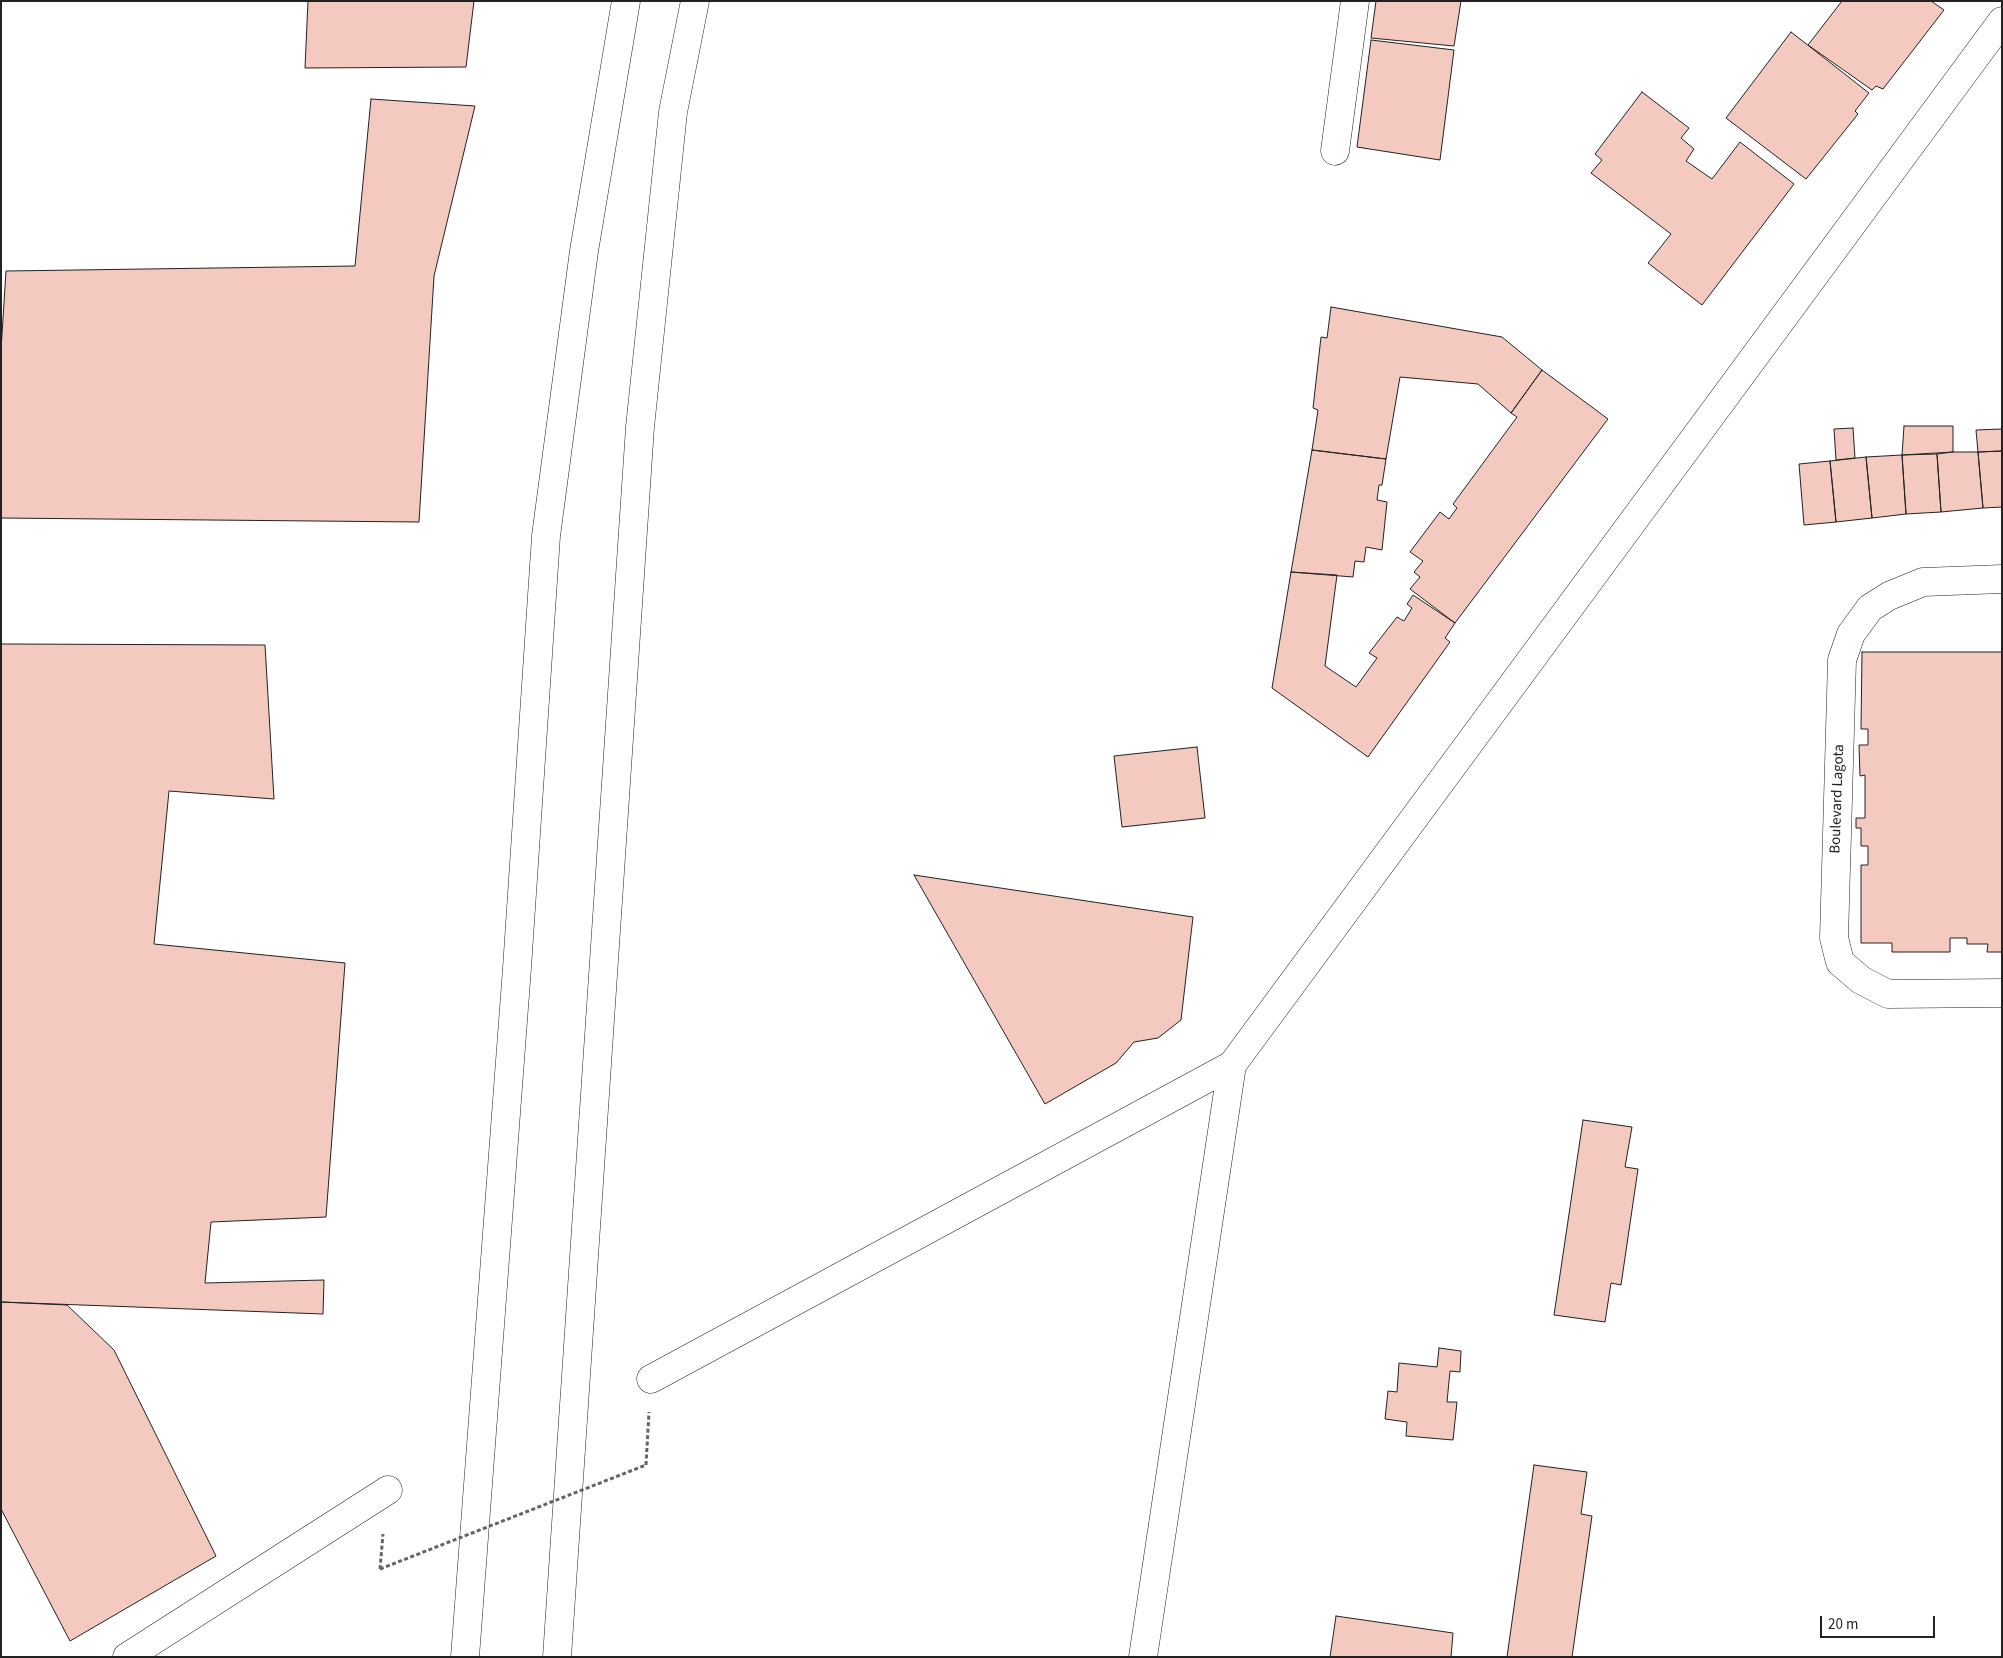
<!DOCTYPE html>
<html>
<head>
<meta charset="utf-8">
<style>
  body { margin:0 }
  #map { position:relative; width:2003px; height:1658px; overflow:hidden; background:#fff; font-family:"Source Sans 3",sans-serif }
  canvas { display:block }
  .frame { position:absolute; inset:0; border:2px solid #222; pointer-events:none }
  .scale { position:absolute; left:1820px; top:1616px; width:115px; height:22px; box-sizing:border-box; border:2px solid #222; border-top:0; padding-left:6px; font-size:15px; line-height:18px; white-space:nowrap; color:#222; -webkit-text-stroke:4px #fff; paint-order:stroke }
</style>
</head>
<body>
<div id="map">
<canvas width="2003" height="1658"></canvas>
<div class="frame"></div>
<div class="scale">20 m</div>
</div>
<script>
const ctx = document.querySelector('canvas').getContext('2d');
ctx.lineJoin = 'round';
function fill(path, color) { ctx.fillStyle = color; ctx.fill(path, 'evenodd'); }
const poly = rows => new Path2D(rows.map(r => 'M' + r).join(''));
function stroke(path, color, width, dash) { ctx.strokeStyle = color; ctx.lineWidth = width; ctx.lineCap = dash ? 'butt' : 'round'; ctx.setLineDash(dash || []); ctx.stroke(path); }
function write(font, color, halo, rows, align = 'center') {
  ctx.font = font + ' "Source Sans 3",sans-serif'; ctx.lineWidth = 4; ctx.setLineDash([]); ctx.textBaseline = 'middle'; ctx.strokeStyle = halo; ctx.fillStyle = color; for (const [text, x, y, turn = 0] of rows) {
    ctx.save(); ctx.translate(x, y); ctx.rotate((+turn || 0) * Math.PI / 180); ctx.textAlign = isNaN(turn) ? turn : align; if (halo) ctx.strokeText(text, 0, 0); ctx.fillText(text, 0, 0); ctx.restore();
  }
}
const building = poly([
  [308,1,474,1,466,67,305,68,308,1],
  [1376,1,1461,1,1454,46,1371,38,1376,1],
  [1842,1,1931,1,1944,10,1883,89,1876,86,1872,90,1808,45,1842,1],
  [1791,32,1869,93,1855,111,1858,114,1806,179,1726,118,1791,32],
  [1371,40,1454,50,1440,160,1357,147,1371,40],
  [1642,92,1689,128,1681,138,1694,149,1686,161,1712,179,1740,142,1794,184,1702,305,1648,263,1671,234,1591,173,1602,160,1595,154,1642,92],
  [371,99,475,106,434,276,419,522,1,518,1,350,6,271,355,266,371,99],
  [1331,307,1502,337,1542,370,1511,413,1478,384,1400,377,1386,459,1312,450,1318,410,1313,408,1321,337,1327,338,1331,307],
  [1542,370,1608,419,1455,623,1410,589,1420,577,1414,572,1423,561,1410,552,1440,512,1449,519,1457,508,1453,504,1517,417,1511,413,1542,370],
  [1904,426,1953,426,1953,452,1902,455,1904,426],
  [1853,428,1855,458,1836,460,1834,429,1853,428],
  [2002,429,2002,451,1978,452,1976,430,2002,429],
  [1312,450,1386,459,1382,485,1379,485,1377,500,1387,502,1382,550,1366,547,1364,562,1355,561,1353,577,1291,572,1312,450],
  [2002,451,2002,507,1983,508,1978,452,2002,451],
  [1953,452,1978,452,1983,508,1941,512,1937,454,1953,452],
  [1937,454,1941,512,1906,514,1902,455,1937,454],
  [1902,455,1906,514,1872,518,1866,457,1902,455],
  [1866,457,1872,518,1836,522,1830,461,1866,457],
  [1830,461,1836,522,1804,525,1799,464,1830,461],
  [1291,572,1337,575,1325,666,1356,687,1377,658,1369,653,1397,617,1404,621,1412,608,1407,604,1413,595,1455,623,1445,638,1450,642,1368,757,1272,688,1291,572],
  [1,644,265,645,274,799,169,791,154,944,345,963,326,1217,211,1222,205,1283,324,1280,323,1314,1,1302,1,644],
  [1862,652,2002,652,2002,952,1987,952,1988,944,1967,944,1967,938,1950,938,1950,952,1892,952,1892,943,1861,943,1861,865,1868,865,1868,846,1861,846,1861,828,1856,828,1856,818,1865,818,1865,775,1860,776,1859,745,1868,745,1868,729,1861,729,1862,652],
  [1197,747,1205,818,1122,827,1114,756,1197,747],
  [914,875,1193,917,1181,1020,1158,1038,1134,1042,1116,1063,1045,1104,914,875],
  [1583,1120,1632,1127,1625,1167,1638,1169,1621,1285,1611,1283,1605,1322,1554,1315,1583,1120],
  [1,1302,67,1305,114,1350,216,1556,70,1641,1,1509,1,1302],
  [1439,1348,1461,1351,1460,1372,1450,1371,1447,1402,1457,1402,1453,1440,1406,1436,1407,1422,1385,1419,1388,1391,1397,1392,1399,1363,1437,1367,1439,1348],
  [1534,1465,1587,1472,1581,1514,1592,1516,1572,1657,1507,1657,1534,1465],
  [1336,1616,1453,1633,1451,1657,1330,1657,1336,1616]
]);
fill(building, '#f3c9c0');
stroke(building, '#222', 1);
const minor = poly([
  [1335,151,1355,1],
  [2002,579,1923,582,1889,596,1870,608,1851,634,1842,660,1834,938,1840,962,1861,980,1888,994,2002,993],
  [651,1379,1232,1065,2002,21],
  [127,1657,388,1490],
  [1143,1657,1232,1065]
]);
const trunk = poly([
  [465,1657,517,968,546,536,584,251,626,1],
  [557,1657,640,427,673,112,695,1]
]);
stroke(minor, '#222', 29);
stroke(trunk, '#222', 29);
stroke(poly([
  [646,1465,649,1412],
  [380,1569,383,1534]
]), '#646464', 3, [4, 2.5]);
stroke(minor, '#fff', 28);
stroke(trunk, '#fff', 28);
stroke(poly([
  [380,1569,646,1465]
]), '#646464', 3, [4, 2.5]);
write('15px', '#222', '#fff', [
  ["Boulevard Lagota",1838,799,-88]
]);
</script>
</body>
</html>
